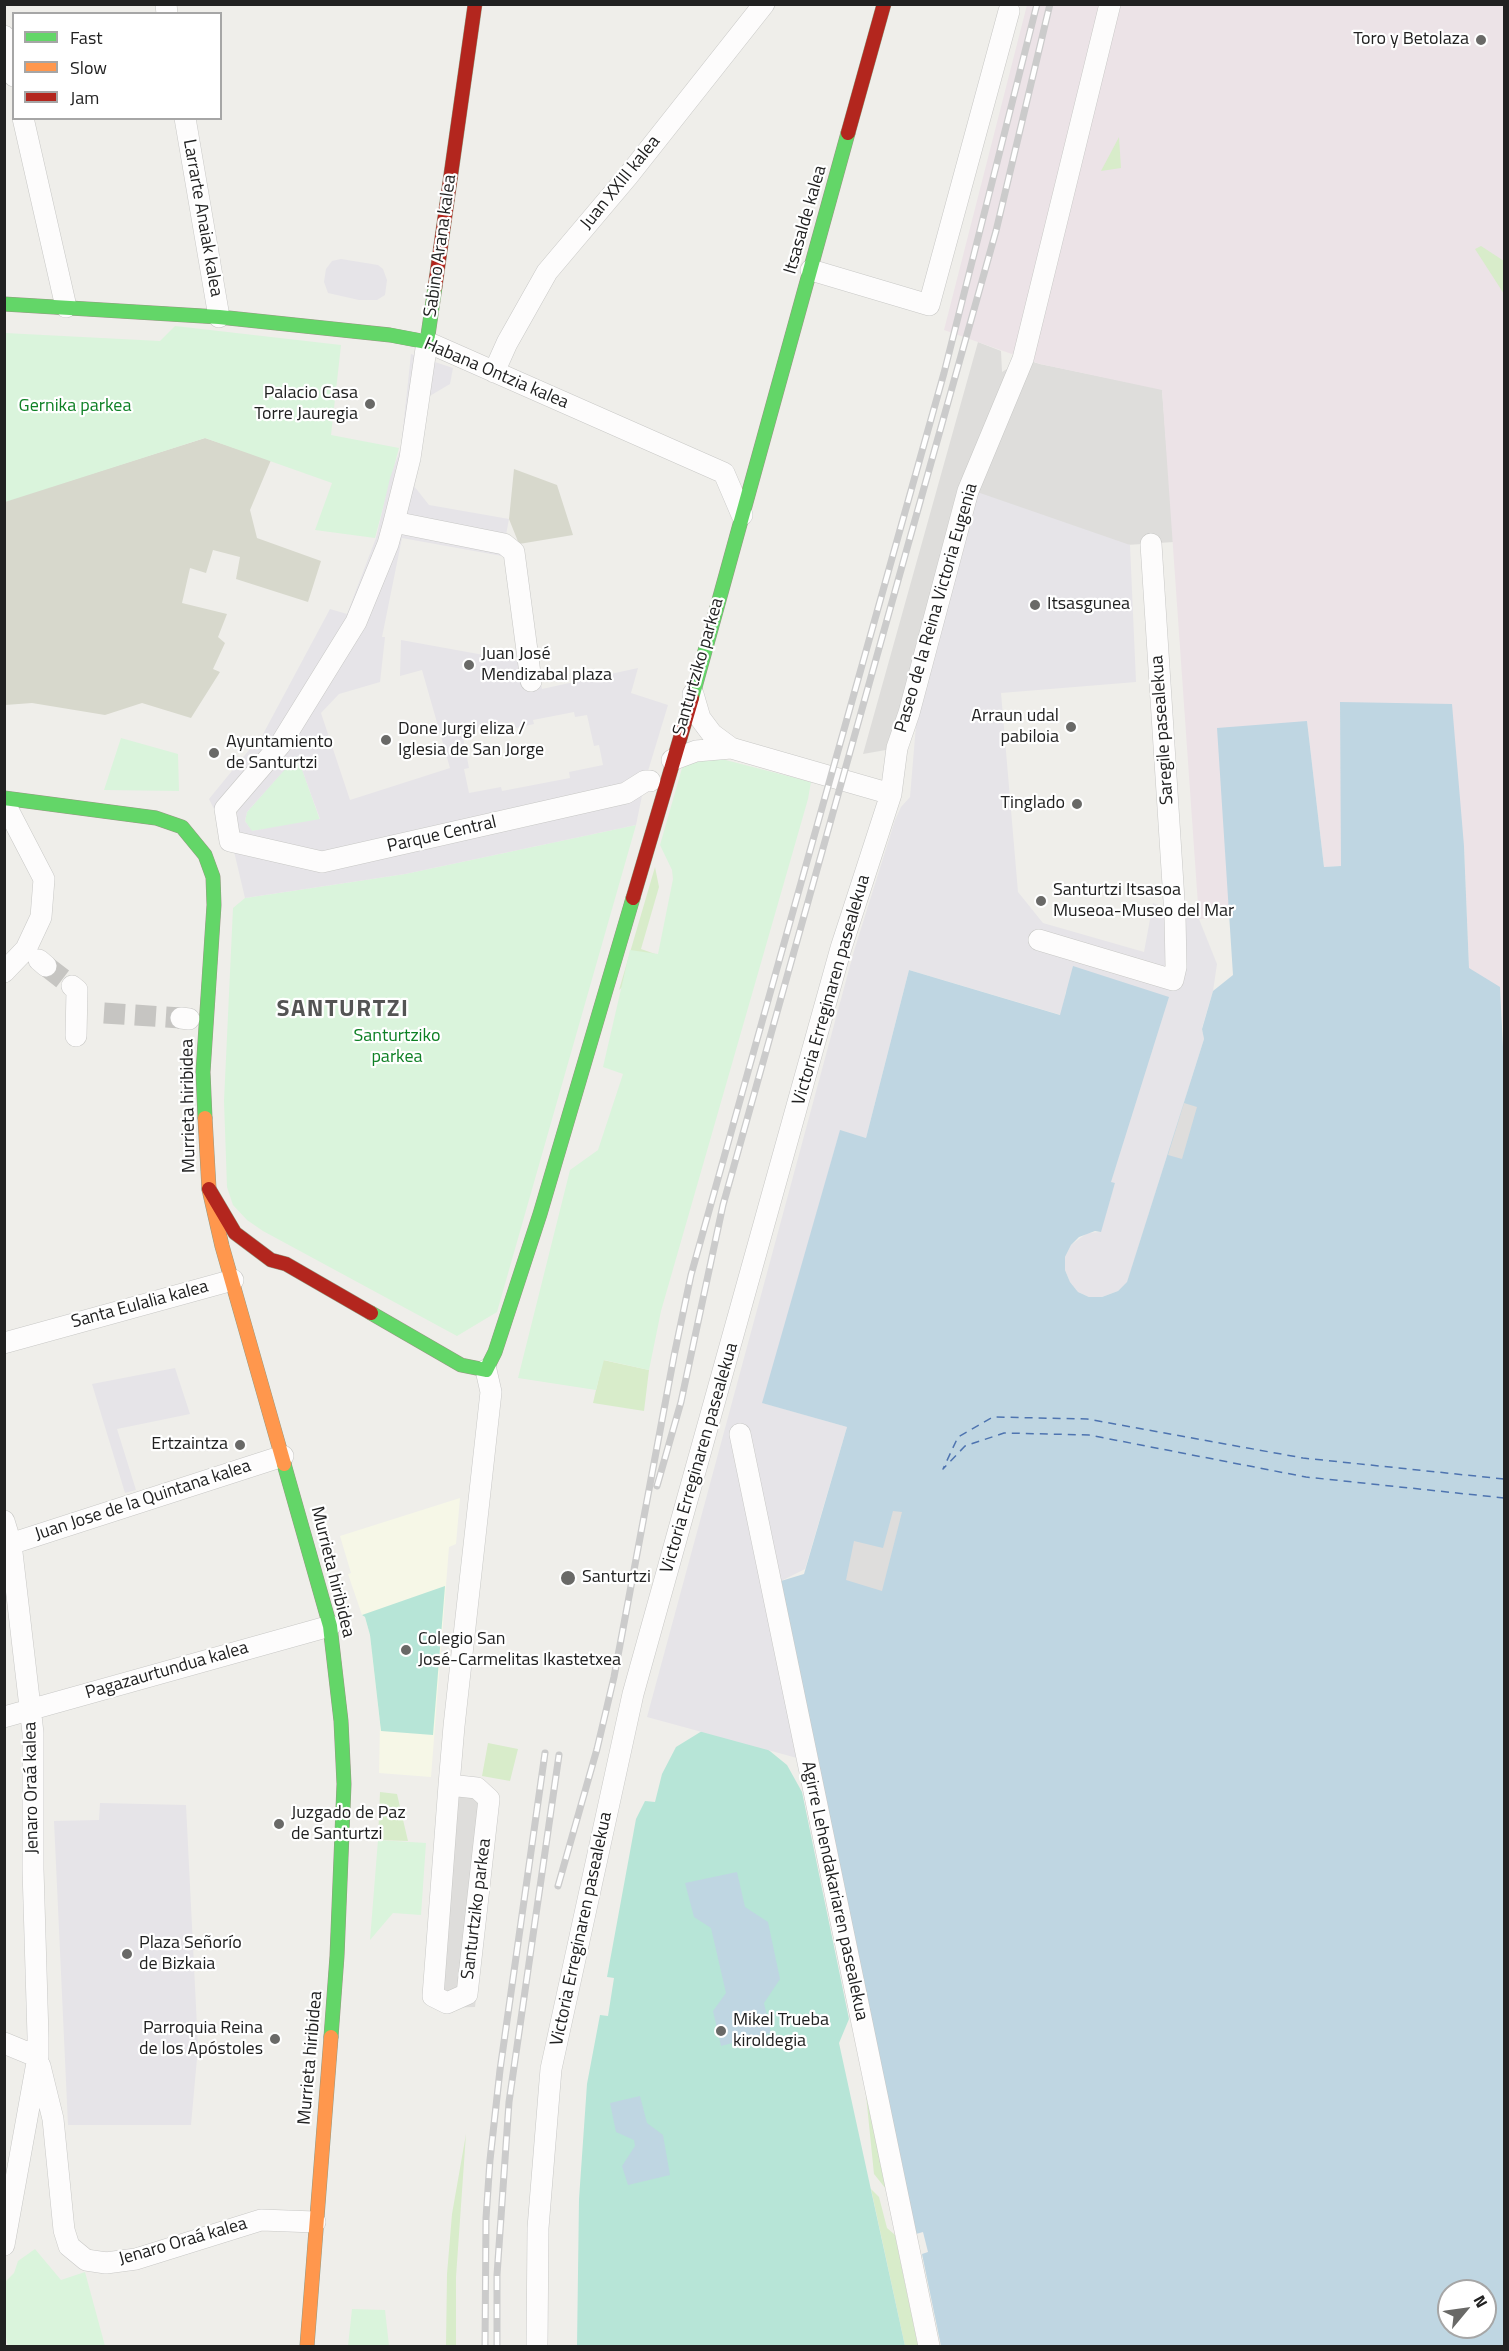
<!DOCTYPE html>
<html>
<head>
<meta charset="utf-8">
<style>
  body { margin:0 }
  #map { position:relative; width:1509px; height:2351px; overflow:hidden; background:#efeeea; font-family:"Titillium Web",sans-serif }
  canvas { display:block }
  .frame { position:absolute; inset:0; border:6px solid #212121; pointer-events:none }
  .legend { position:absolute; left:12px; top:12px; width:210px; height:108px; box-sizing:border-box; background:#fff; border:2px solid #a6a6a6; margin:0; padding:8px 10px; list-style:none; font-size:18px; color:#212121 }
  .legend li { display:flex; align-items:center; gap:12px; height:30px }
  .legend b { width:30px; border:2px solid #a6a6a6 }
  .north { position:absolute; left:1437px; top:2279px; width:60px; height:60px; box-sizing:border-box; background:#fff; border:2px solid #a6a6a6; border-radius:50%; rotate:61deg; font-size:16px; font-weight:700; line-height:24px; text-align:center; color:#212121 }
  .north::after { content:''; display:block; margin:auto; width:21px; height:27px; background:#696967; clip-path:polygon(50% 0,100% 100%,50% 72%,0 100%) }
</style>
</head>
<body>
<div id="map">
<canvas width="1509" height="2351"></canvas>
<div class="frame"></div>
<ul class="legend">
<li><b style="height:8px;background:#63d668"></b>Fast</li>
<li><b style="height:8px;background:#ff974d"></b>Slow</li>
<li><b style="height:8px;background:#b3261e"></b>Jam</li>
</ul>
<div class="north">N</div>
</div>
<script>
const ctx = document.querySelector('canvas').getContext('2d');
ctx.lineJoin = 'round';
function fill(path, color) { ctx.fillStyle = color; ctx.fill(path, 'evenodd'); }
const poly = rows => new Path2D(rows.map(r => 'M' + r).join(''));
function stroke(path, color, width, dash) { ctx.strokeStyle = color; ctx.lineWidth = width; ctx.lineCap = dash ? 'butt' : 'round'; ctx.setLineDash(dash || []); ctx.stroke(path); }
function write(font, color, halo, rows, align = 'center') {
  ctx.font = font + ' "Titillium Web",sans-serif'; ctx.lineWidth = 4.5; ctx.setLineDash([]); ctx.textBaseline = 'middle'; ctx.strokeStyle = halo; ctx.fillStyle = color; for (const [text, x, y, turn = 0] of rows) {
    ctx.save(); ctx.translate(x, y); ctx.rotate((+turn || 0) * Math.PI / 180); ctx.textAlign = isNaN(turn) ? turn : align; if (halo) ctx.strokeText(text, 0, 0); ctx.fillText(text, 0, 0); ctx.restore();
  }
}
fill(poly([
  [978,342,1001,351,1002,372,1023,359,1040,364,1162,389,1174,542,967,555,897,748,863,754],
  [440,1786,498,1796,475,2007,440,2008]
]), '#dedddb');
fill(poly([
  [1027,5,1504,5,1504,1045,1500,988,1469,969,1464,846,1340,702,1342,866,1324,867,1307,721,1230,917,1199,919,1162,390,1040,364,944,330]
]), '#ece3e7');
fill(poly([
  [460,1498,456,1544,449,1547,431,1777,379,1773,380,1723,370,1635,365,1617,362,1615,348,1574,351,1573,340,1536]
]), '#f6f7e7');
fill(poly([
  [205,438,271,460,250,510,257,538,321,561,308,602,236,579,240,557,213,550,206,573,190,568,182,603,227,614,218,637,225,643,213,669,220,672,191,718,142,703,105,715,32,703,5,705,5,501],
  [514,469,557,485,573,535,519,544,509,519]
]), '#d7d8cc');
fill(poly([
  [1119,137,1121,168,1101,171],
  [1481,246,1504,261,1504,294,1475,249],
  [655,867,659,887,641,949,658,955,619,990],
  [603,1360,649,1370,644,1411,593,1403],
  [488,1743,518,1749,510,1781,482,1776],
  [380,1792,397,1794,408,1841,378,1840],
  [866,2095,886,2189,874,2174],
  [466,2134,456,2277,456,2346,446,2346,447,2274,452,2214],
  [871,2189,879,2197,887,2228,895,2235,918,2346,905,2346]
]), '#d8ecca');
fill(poly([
  [175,326,341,345,331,435,399,448,375,538,315,530,332,483,205,438,5,502,5,333,160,341],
  [121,738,178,754,179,791,104,790],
  [297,755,321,823,251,831,245,821,247,812],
  [710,756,811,782,808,799,661,1311,649,1370,604,1360,596,1390,518,1378,570,1170,598,1150,623,1074,603,1067,630,950,658,954,673,879,672,870,660,845,682,768,695,760],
  [636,825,497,1312,457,1336,263,1231,247,1220,233,1205,227,1187,224,1101,233,908,245,898,405,874],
  [378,1840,426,1843,421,1915,393,1913,370,1940],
  [35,2249,61,2280,85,2272,105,2346,8,2346,5,2333,5,2282,14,2273,18,2261],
  [352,2309,385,2310,389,2346,391,2346,348,2346]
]), '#daf4dc');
fill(poly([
  [445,1586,433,1735,381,1731,370,1635,365,1617,362,1615],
  [702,1731,760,1743,787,1765,802,1792,849,2019,839,2043,905,2346,577,2346,579,2199,587,2084,600,2015,608,2016,614,1978,607,1977,636,1819,645,1801,655,1802,662,1774,676,1747]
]), '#b7e5d7');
fill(poly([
  [341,259,378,265,383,269,387,280,385,295,377,300,359,300,328,293,324,282,326,269,332,261],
  [411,354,453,368,450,384,428,397,414,486,429,505,509,519,502,556,402,538,382,637,385,637,380,682,339,694,321,713,350,800,450,768,422,670,400,676,401,640,517,661,520,631,530,632,542,689,638,668,631,693,668,705,645,781,636,825,405,874,245,898,233,847,209,799,258,739,262,736,330,609,347,614,376,538,390,478,401,447],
  [574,712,575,717,587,715,594,746,599,745,603,765,569,772,570,778,502,791,501,787,469,793,464,769,469,768,463,737,477,734,477,729,514,722,516,728,534,724,533,720],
  [297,756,320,819,252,831,245,821,247,812],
  [968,491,980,493,1130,545,1136,682,1001,693,1018,892,1043,923,1144,952,1153,903,1199,919,1217,964,1213,991,1202,1028,1204,1039,1127,1283,1118,1291,1102,1297,1089,1297,1078,1292,1070,1282,1065,1270,1065,1257,1071,1245,1087,1233,1100,1232,1115,1183,1111,1183,1066,991,1061,1015,909,970,866,1138,840,1131,763,1403,847,1427,805,1569,781,1581,819,1764,647,1717,854,951,895,820,901,807,910,797,921,665],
  [175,1368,190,1414,117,1429,136,1490,125,1493,92,1384],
  [100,1803,186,1805,198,2047,191,2125,68,2125,54,1821,99,1820]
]), '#e6e4e8');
fill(poly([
  [1340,702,1452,704,1464,846,1469,968,1500,987,1504,1067,1504,2346,941,2346,922,2254,928,2252,923,2232,916,2234,781,1581,804,1574,847,1427,762,1403,840,1130,866,1138,909,970,1060,1015,1073,966,1169,997,1111,1182,1115,1183,1101,1232,1095,1231,1079,1237,1071,1245,1065,1257,1065,1270,1070,1282,1078,1292,1089,1297,1102,1297,1118,1291,1127,1282,1204,1039,1202,1029,1213,991,1233,975,1217,728,1307,721,1324,867,1341,866],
  [1449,2291,1485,2291,1485,2327,1449,2327],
  [737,1872,745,1907,768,1922,780,1979,764,2003,771,2033,721,2046,713,2011,726,1993,711,1928,694,1917,685,1883],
  [640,2096,647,2123,663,2135,670,2175,628,2185,622,2166,635,2146,634,2140,616,2132,610,2103]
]), '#bfd6e2');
fill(poly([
  [1184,1103,1197,1107,1182,1159,1168,1155],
  [893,1511,902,1512,882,1591,846,1580,854,1541,883,1548]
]), '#dedddc');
stroke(poly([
  [1504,1479,1303,1458,1087,1419,993,1417,958,1437,943,1469,965,1446,1004,1433,1089,1435,1306,1477,1504,1498]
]), '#4e74b0', 1.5, [8, 6]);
stroke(poly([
  [46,966,72,986],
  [104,1013,181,1018]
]), '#c6c5c2', 21, [21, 10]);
const street = poly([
  [166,4,167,14],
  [4,36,14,76],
  [23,118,66,307],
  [185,118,219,317],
  [811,270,929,305,1009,11],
  [494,372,507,343,547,272,628,176,764,4],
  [394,522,504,544,514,552,531,681],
  [693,694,700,718,712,734,731,748],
  [672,760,696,751,731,748,891,794],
  [650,781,645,781,626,793,322,862,230,841,225,809,280,745,356,622,388,544,394,522,410,458,427,342,724,473,742,515],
  [4,802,44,879,41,917,26,949,4,972],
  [1039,940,1173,980,1176,967,1175,916,1151,544],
  [39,960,46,966],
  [72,986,77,990,76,1036],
  [181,1018,189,1019],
  [4,1343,233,1280],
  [740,1434,929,2346],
  [4,1521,11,1544,33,1733,33,1869,38,2037,38,2057,4,2245],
  [4,1546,283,1456],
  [4,1717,330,1626],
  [449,1785,477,1788,489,1799,467,1994,447,2003,433,1996,449,1785,454,1726,491,1392,486,1370],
  [4,2043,38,2057],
  [40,2066,53,2119,64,2230,69,2246,86,2260,106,2263,136,2259,261,2220,315,2222],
  [537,2346,538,2228,551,2069,633,1694,841,948,891,794,897,748,909,713,968,491,1023,359,1110,4]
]);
const fast = poly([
  [4,304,219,317,390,335,427,342,435,287],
  [692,698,848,133],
  [4,798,156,818,182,827,205,855,213,877,214,905,203,1072,205,1118],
  [371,1313,461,1365,486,1370,495,1352,540,1214,633,898],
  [284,1464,330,1626,341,1721,344,1784,337,1956,331,2037]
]);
const slow = poly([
  [205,1118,209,1189,222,1246,284,1464],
  [307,2346,331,2037]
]);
const jam = poly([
  [848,133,884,4],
  [435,287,475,4],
  [633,898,692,698],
  [209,1189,235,1233,271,1260,286,1264,371,1313]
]);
stroke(street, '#c8c8c6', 22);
stroke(fast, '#959982', 15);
stroke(slow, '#959982', 15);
stroke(jam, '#959982', 15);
stroke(street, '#fdfcfc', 21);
stroke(fast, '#63d668', 14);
stroke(slow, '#ff974d', 14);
stroke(jam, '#b3261e', 14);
const rail = poly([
  [657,1486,681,1402,723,1205,996,231,1050,4],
  [558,1886,597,1749,614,1677,674,1356,691,1275,944,373,1037,4],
  [485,2346,486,2218,490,2160,500,2070,545,1753],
  [497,2346,497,2275,509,2102,559,1755]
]);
stroke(rail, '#cbcbcb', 7);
stroke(rail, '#fff', 4.5, [14]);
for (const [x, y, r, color] of [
  [1481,40,6,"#696967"],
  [370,404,6,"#696967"],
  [1035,605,6,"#696967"],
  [469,665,6,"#696967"],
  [1071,727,6,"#696967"],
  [386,740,6,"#696967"],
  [214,753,6,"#696967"],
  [1077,804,6,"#696967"],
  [1041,901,6,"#696967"],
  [240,1445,6,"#696967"],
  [568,1578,8,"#696967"],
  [406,1650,6,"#696967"],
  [279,1824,6,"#696967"],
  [127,1954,6,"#696967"],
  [721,2031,6,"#696967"],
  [275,2039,6,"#696967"]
]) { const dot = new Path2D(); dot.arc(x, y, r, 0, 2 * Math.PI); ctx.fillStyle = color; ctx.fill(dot); stroke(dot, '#fff', 2); }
write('18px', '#212121', '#fff', [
  ["Toro y Betolaza",1469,40,"right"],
  ["Palacio Casa",358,394,"right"],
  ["Torre Jauregia",358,415,"right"],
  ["Itsasgunea",1047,605],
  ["Juan José",481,655],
  ["Mendizabal plaza",481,676],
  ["Arraun udal",1059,717,"right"],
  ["pabiloia",1059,738,"right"],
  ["Done Jurgi eliza /",398,730],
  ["Iglesia de San Jorge",398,751],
  ["Ayuntamiento",226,743],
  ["de Santurtzi",226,764],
  ["Tinglado",1065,804,"right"],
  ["Santurtzi Itsasoa",1053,891],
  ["Museoa-Museo del Mar",1053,912],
  ["Ertzaintza",228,1445,"right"],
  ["Santurtzi",582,1578],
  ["Colegio San",418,1640],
  ["José-Carmelitas Ikastetxea",418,1661],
  ["Juzgado de Paz",291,1814],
  ["de Santurtzi",291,1835],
  ["Plaza Señorío",139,1944],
  ["de Bizkaia",139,1965],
  ["Mikel Trueba",733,2021],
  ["kiroldegia",733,2042],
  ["Parroquia Reina",263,2029,"right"],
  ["de los Apóstoles",263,2050,"right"]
], 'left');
write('18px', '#212121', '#fff', [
  ["Juan XXIII kalea",621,183,-51],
  ["Larrarte Anaiak kalea",202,218,80],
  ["Itsasalde kalea",806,220,-74],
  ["Sabino Arana kalea",441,246,-82],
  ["Habana Ontzia kalea",496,374,23],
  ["Paseo de la Reina Victoria Eugenia",937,608,-74],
  ["Santurtziko parkea",699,667,-74],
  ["Saregile pasealekua",1163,730,-94],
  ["Parque Central",442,835,-13],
  ["Victoria Erreginaren pasealekua",832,990,-74],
  ["Murrieta hiribidea",189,1106,-91],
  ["Santa Eulalia kalea",140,1305,-15],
  ["Victoria Erreginaren pasealekua",700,1458,-74],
  ["Juan Jose de la Quintana kalea",143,1501,-18],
  ["Murrieta hiribidea",332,1572,76],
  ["Pagazaurtundua kalea",167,1671,-16],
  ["Jenaro Oraá kalea",32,1788,-91],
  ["Agirre Lehendakariaren pasealekua",834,1891,78],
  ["Santurtziko parkea",477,1909,-83],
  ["Victoria Erreginaren pasealekua",582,1929,-78],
  ["Murrieta hiribidea",311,2058,-85],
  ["Jenaro Oraá kalea",183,2242,-16]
]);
write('18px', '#0e8025', '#fff', [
  ["Gernika parkea",75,407],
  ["Santurtziko",397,1037],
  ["parkea",397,1058]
]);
ctx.letterSpacing = '1.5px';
write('bold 24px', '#545454', '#fff', [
  ["SANTURTZI",343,1010]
]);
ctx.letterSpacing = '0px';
</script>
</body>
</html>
